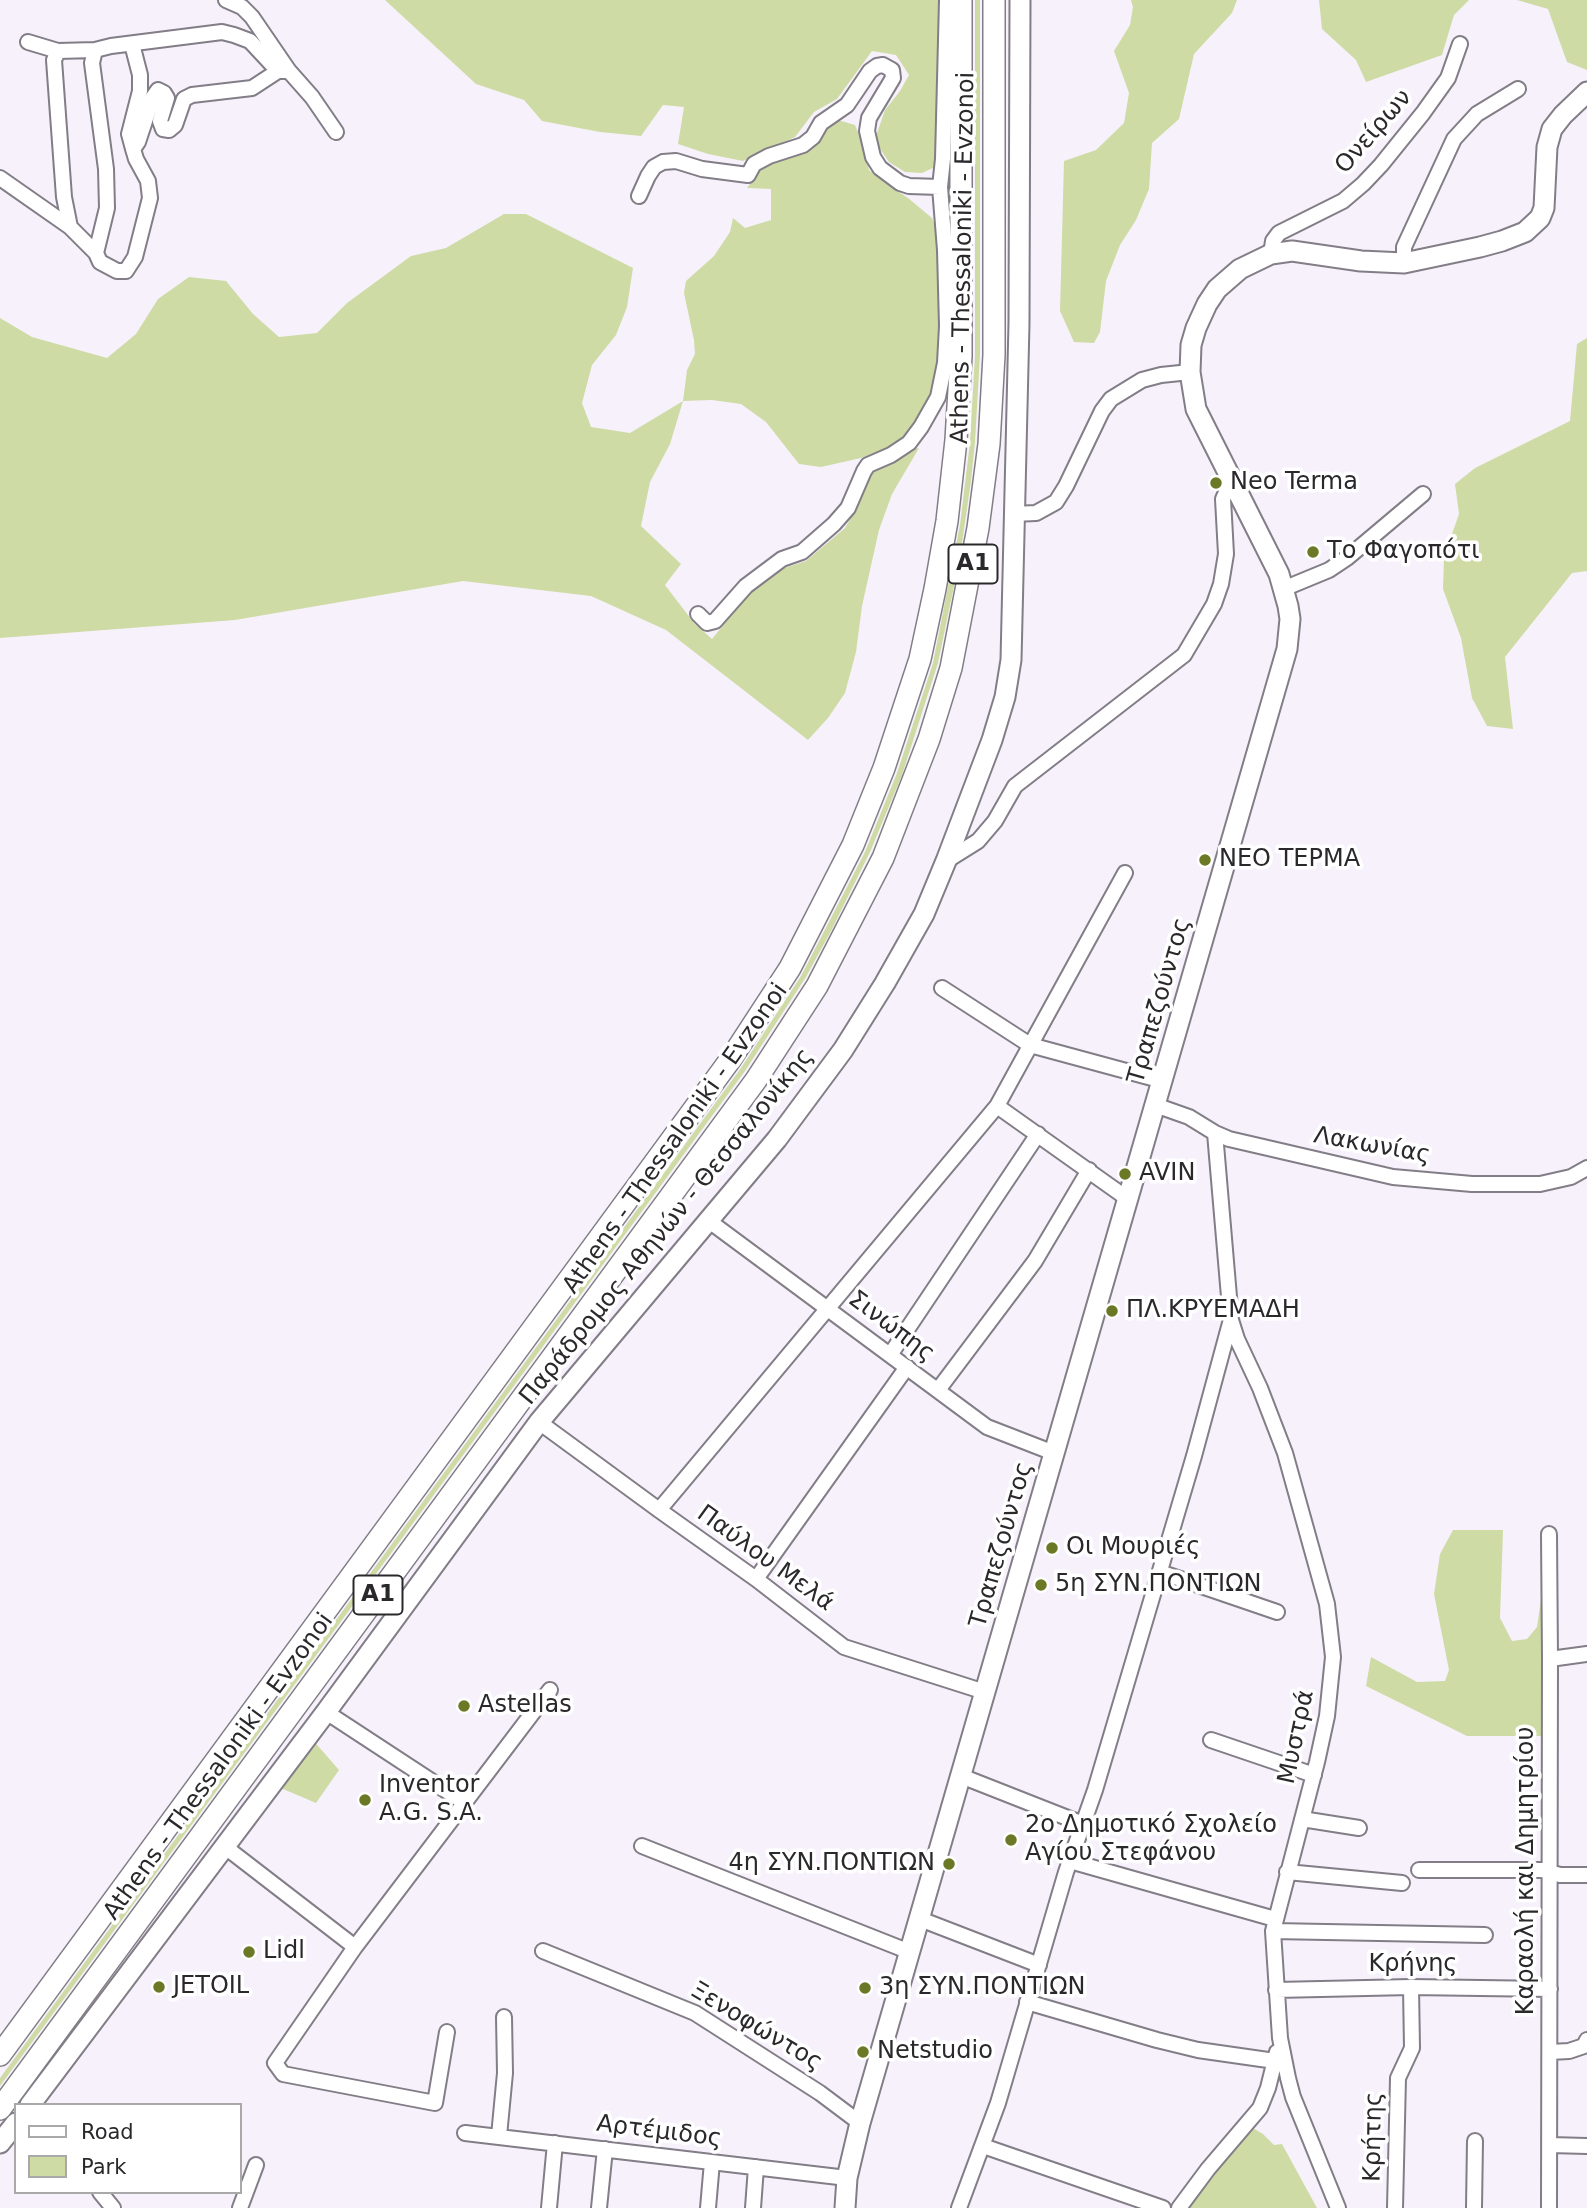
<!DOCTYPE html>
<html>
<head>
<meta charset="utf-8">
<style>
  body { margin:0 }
  #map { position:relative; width:1587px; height:2208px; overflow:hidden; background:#f7f1fc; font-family:"DejaVu Sans",sans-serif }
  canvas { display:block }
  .legend { position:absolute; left:14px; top:2103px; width:228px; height:91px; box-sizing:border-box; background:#fff; border:2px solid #aaa9aa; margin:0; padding:9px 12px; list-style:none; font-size:21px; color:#2a282b }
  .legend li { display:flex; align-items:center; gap:14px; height:35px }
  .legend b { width:35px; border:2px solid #aaa9aa }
</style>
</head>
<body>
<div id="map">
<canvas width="1587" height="2208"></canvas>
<ul class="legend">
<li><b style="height:9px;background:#fff"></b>Road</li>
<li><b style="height:19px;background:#cfdba4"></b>Park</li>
</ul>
</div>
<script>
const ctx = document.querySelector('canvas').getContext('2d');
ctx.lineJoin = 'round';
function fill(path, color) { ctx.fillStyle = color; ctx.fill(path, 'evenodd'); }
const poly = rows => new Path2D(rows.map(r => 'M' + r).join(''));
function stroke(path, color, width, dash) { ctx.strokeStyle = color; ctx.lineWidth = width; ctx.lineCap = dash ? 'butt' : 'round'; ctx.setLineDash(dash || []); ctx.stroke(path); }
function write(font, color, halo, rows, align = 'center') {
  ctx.font = font + ' "DejaVu Sans",sans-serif'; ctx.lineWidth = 7; ctx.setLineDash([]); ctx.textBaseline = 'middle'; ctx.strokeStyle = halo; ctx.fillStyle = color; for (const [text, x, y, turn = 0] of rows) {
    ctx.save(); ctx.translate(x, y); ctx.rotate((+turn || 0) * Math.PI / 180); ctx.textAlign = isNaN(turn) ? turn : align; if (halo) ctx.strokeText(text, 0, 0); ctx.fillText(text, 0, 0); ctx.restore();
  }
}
fill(poly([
  [385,0,940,0,937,156,933,168,922,173,905,172,889,162,880,149,876,136,885,110,900,91,909,75,896,55,872,51,837,99,814,112,795,137,743,161,708,154,678,144,684,107,663,105,641,136,600,132,542,121,524,100,476,84],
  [975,0,980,0,980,355,975,442,971,481,960,557,938,663,902,775,870,852,831,931,806,977,745,1071,0,2086,0,2078,741,1068,801,976,865,852,897,773,933,663,960,525,970,442,975,355],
  [1131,0,1237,0,1232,13,1194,54,1179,119,1152,143,1149,189,1136,220,1120,245,1106,281,1100,332,1094,343,1074,342,1060,311,1064,161,1096,150,1124,123,1129,93,1114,51,1130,25,1133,7],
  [1319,0,1469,0,1454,15,1442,55,1366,82,1356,60,1322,29],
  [1517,0,1587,0,1587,70,1567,62,1548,9],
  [838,120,855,125,864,147,869,170,888,185,908,198,932,218,939,235,938,371,927,407,904,441,861,458,821,467,799,464,766,422,741,404,712,400,683,401,670,444,650,482,641,526,681,564,665,585,694,623,712,639,741,603,772,572,806,561,845,528,861,500,871,473,910,450,919,448,892,494,879,530,862,606,856,652,845,693,828,718,808,740,666,630,591,596,463,581,235,620,0,638,0,318,32,337,107,358,136,334,158,299,189,277,226,281,253,314,279,337,317,333,347,303,411,256,446,248,504,214,526,214,633,268,627,307,616,335,592,365,582,403,591,427,630,433,683,401,687,370,695,354,694,340,684,293,686,281,714,256,730,232,733,218,745,228,771,220,771,189,747,188,763,165,804,150],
  [1587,338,1587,571,1572,573,1505,657,1513,729,1487,726,1472,698,1461,638,1443,589,1444,557,1459,514,1455,484,1475,468,1570,421,1577,344],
  [1453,1530,1503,1530,1500,1618,1512,1641,1527,1639,1537,1627,1544,1579,1545,1736,1467,1736,1366,1686,1371,1657,1417,1682,1445,1681,1449,1670,1434,1594,1440,1554],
  [312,1739,339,1770,316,1803,276,1786],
  [1251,2127,1263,2134,1274,2145,1282,2144,1317,2208,1185,2208]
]), '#cfdba4');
const minor = poly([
  [226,0,242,7,252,17,289,71,312,97,336,132],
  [28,42,58,51,95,50],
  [132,44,140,75,140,91,129,134,133,149],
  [58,51,54,60,64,197,70,227],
  [278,71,252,88,192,95,184,99,175,125,169,130,163,129,160,121,167,98,164,93,158,90,153,97,138,142,133,149,136,159,148,181,150,198,135,257,126,271,117,271,100,262,96,253,107,208,106,169,92,63,95,50,111,46,222,32,234,35,250,41,278,71,289,71],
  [0,178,70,227,96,253],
  [639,196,648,176,654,167,663,162,676,161,702,169,748,175,754,164,769,156,803,145,813,137,821,123,847,105,870,71,877,66,883,65,892,70,893,78,869,118,867,131,873,157,880,168,900,183,909,186,940,187],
  [1271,254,1273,241,1279,233,1343,201,1363,184,1381,165,1423,113,1448,78,1460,44],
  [1404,263,1404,247,1454,139,1477,114,1518,89],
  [1013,514,1036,513,1056,502,1066,486,1102,411,1111,399,1142,380,1161,375,1190,372],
  [1283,589,1329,570,1347,558,1423,494],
  [698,614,707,623,715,621,746,586,782,559,802,552,834,524,848,508,864,471,868,465,891,455,909,443,921,427,938,397,945,363,947,326,945,250,940,187,943,159,947,0],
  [946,861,978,841,995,821,1015,786,1184,655,1214,604,1221,584,1226,554,1223,499,1227,490,1233,485],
  [942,988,1030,1045,1163,1081],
  [1155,1105,1189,1117,1215,1133,1229,1139,1393,1177,1472,1184,1540,1184,1571,1177,1587,1168],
  [997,1106,1128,1199],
  [1215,1133,1231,1320,1237,1339,1260,1388,1285,1453,1327,1604,1333,1657,1327,1716,1317,1762,1273,1931,1280,2038,1288,2078,1293,2097,1338,2208],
  [709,1221,987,1427,1054,1453],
  [890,1355,1038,1134],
  [938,1390,1035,1261,1089,1170],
  [539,1422,659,1510,756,1579,844,1647,985,1692],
  [659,1510,997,1106,1125,873],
  [1549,1534,1550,1659,1549,2208],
  [1160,1572,1277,1612],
  [756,1579,907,1367],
  [1550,1659,1587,1654],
  [326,1712,465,1803],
  [1211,1740,1314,1775],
  [961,1776,1083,1824],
  [1302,1819,1359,1828],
  [224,1846,355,1947],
  [642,1846,910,1952],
  [1070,1861,1275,1919],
  [1419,1870,1542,1870,1560,1875,1587,1875],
  [1287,1872,1402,1883],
  [920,1919,1039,1965],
  [1273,1931,1485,1935],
  [543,1951,695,2013,820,2093,860,2123],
  [1276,1990,1411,1987,1550,1989],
  [1027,2002,1157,2040,1198,2050,1275,2061],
  [447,2032,435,2103,283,2074,275,2063,355,1947,550,1690],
  [1550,2052,1569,2051,1584,2046,1587,2040],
  [465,2133,847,2178],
  [499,2136,505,2073,504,2017],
  [1550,2145,1587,2146],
  [983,2146,1163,2208],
  [100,2192,113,2208],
  [240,2208,256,2165],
  [549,2208,555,2143],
  [599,2208,605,2149],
  [708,2208,712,2162],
  [753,2208,756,2167],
  [959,2208,998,2103,1066,1872,1095,1790,1194,1456,1230,1323],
  [1179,2208,1208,2169,1260,2108,1268,2088,1277,2052],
  [1395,2208,1398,2078,1412,2048,1411,1987],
  [1474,2208,1475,2141]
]);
const major = poly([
  [30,2105,326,1712,539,1422,777,1139,843,1050,885,983,924,914,946,861,992,740,1005,697,1011,660,1019,323,1020,0],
  [0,2143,16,2123],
  [845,2208,847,2178,860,2123,1287,649,1290,619,1288,606,1279,574,1196,409,1190,372,1191,345,1196,328,1207,304,1217,289,1240,269,1271,254,1292,251,1361,261,1404,263,1480,247,1502,241,1525,232,1540,218,1544,208,1547,147,1552,129,1563,115,1587,92]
]);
const highway = poly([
  [0,2055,730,1060,790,968,853,845,884,768,920,659,935,589,947,521,956,440,961,356,961,0],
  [0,2109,756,1080,817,986,883,858,929,739,951,668,978,528,989,444,994,355,994,0]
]);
stroke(minor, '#827d86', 18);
stroke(major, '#827d86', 23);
stroke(highway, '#827d86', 24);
stroke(minor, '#fff', 14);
stroke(major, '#fff', 19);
stroke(highway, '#fff', 21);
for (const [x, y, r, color] of [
  [1216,483,7,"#6b7825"],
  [1313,552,7,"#6b7825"],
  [1205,860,7,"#6b7825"],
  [1125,1174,7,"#6b7825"],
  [1112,1311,7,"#6b7825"],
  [1052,1548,7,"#6b7825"],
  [1041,1585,7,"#6b7825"],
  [464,1706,7,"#6b7825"],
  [365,1800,7,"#6b7825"],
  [1011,1840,7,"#6b7825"],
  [949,1864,7,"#6b7825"],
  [249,1952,7,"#6b7825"],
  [159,1987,7,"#6b7825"],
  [865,1988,7,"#6b7825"],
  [863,2052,7,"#6b7825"]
]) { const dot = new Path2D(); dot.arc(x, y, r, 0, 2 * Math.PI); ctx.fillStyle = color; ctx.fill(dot); stroke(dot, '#fff', 2.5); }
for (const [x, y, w] of [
  [973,564,49],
  [378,1595,49]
]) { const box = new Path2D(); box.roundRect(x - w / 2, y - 19.5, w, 39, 5); ctx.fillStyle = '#fff'; ctx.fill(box); stroke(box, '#2a282b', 2); }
write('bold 23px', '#2a282b', null, [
  ["Α1",973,564],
  ["Α1",378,1595]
]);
write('24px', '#2a282b', '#fff', [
  ["Ονείρων",1374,132,-49],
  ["Athens - Thessaloniki - Evzonoi",964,258,-89],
  ["Τραπεζούντος",1160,1001,-74],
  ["Athens - Thessaloniki - Evzonoi",676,1139,-55],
  ["Λακωνίας",1372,1146,10],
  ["Παράδρομος Αθηνών - Θεσσαλονίκης",667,1227,-51],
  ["Σινώπης",891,1327,37],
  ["Τραπεζούντος",1002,1545,-74],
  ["Παύλου Μελά",765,1559,36],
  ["Μυστρά",1297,1737,-78],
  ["Athens - Thessaloniki - Evzonoi",219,1767,-54],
  ["Καραολή και Δημητρίου",1527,1871,-90],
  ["Κρήνης",1413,1965],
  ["Ξενοφώντος",756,2027,31],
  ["Αρτέμιδος",659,2132,7],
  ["Κρήτης",1374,2137,-89]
]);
write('24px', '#2a282b', '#fff', [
  ["Neo Terma",1230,483],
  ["Το Φαγοπότι",1327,552],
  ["ΝΕΟ ΤΕΡΜΑ",1219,860],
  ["AVIN",1139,1174],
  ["ΠΛ.ΚΡΥΕΜΑΔΗ",1126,1311],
  ["Οι Μουριές",1066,1548],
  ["5η ΣΥΝ.ΠΟΝΤΙΩΝ",1055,1585],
  ["Astellas",478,1706],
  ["Inventor",379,1786],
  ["A.G. S.A.",379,1814],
  ["2ο Δημοτικό Σχολείο",1025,1826],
  ["Αγίου Στεφάνου",1025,1854],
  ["4η ΣΥΝ.ΠΟΝΤΙΩΝ",935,1864,"right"],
  ["Lidl",263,1952],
  ["JETOIL",173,1987],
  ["3η ΣΥΝ.ΠΟΝΤΙΩΝ",879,1988],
  ["Netstudio",877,2052]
], 'left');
</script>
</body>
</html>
